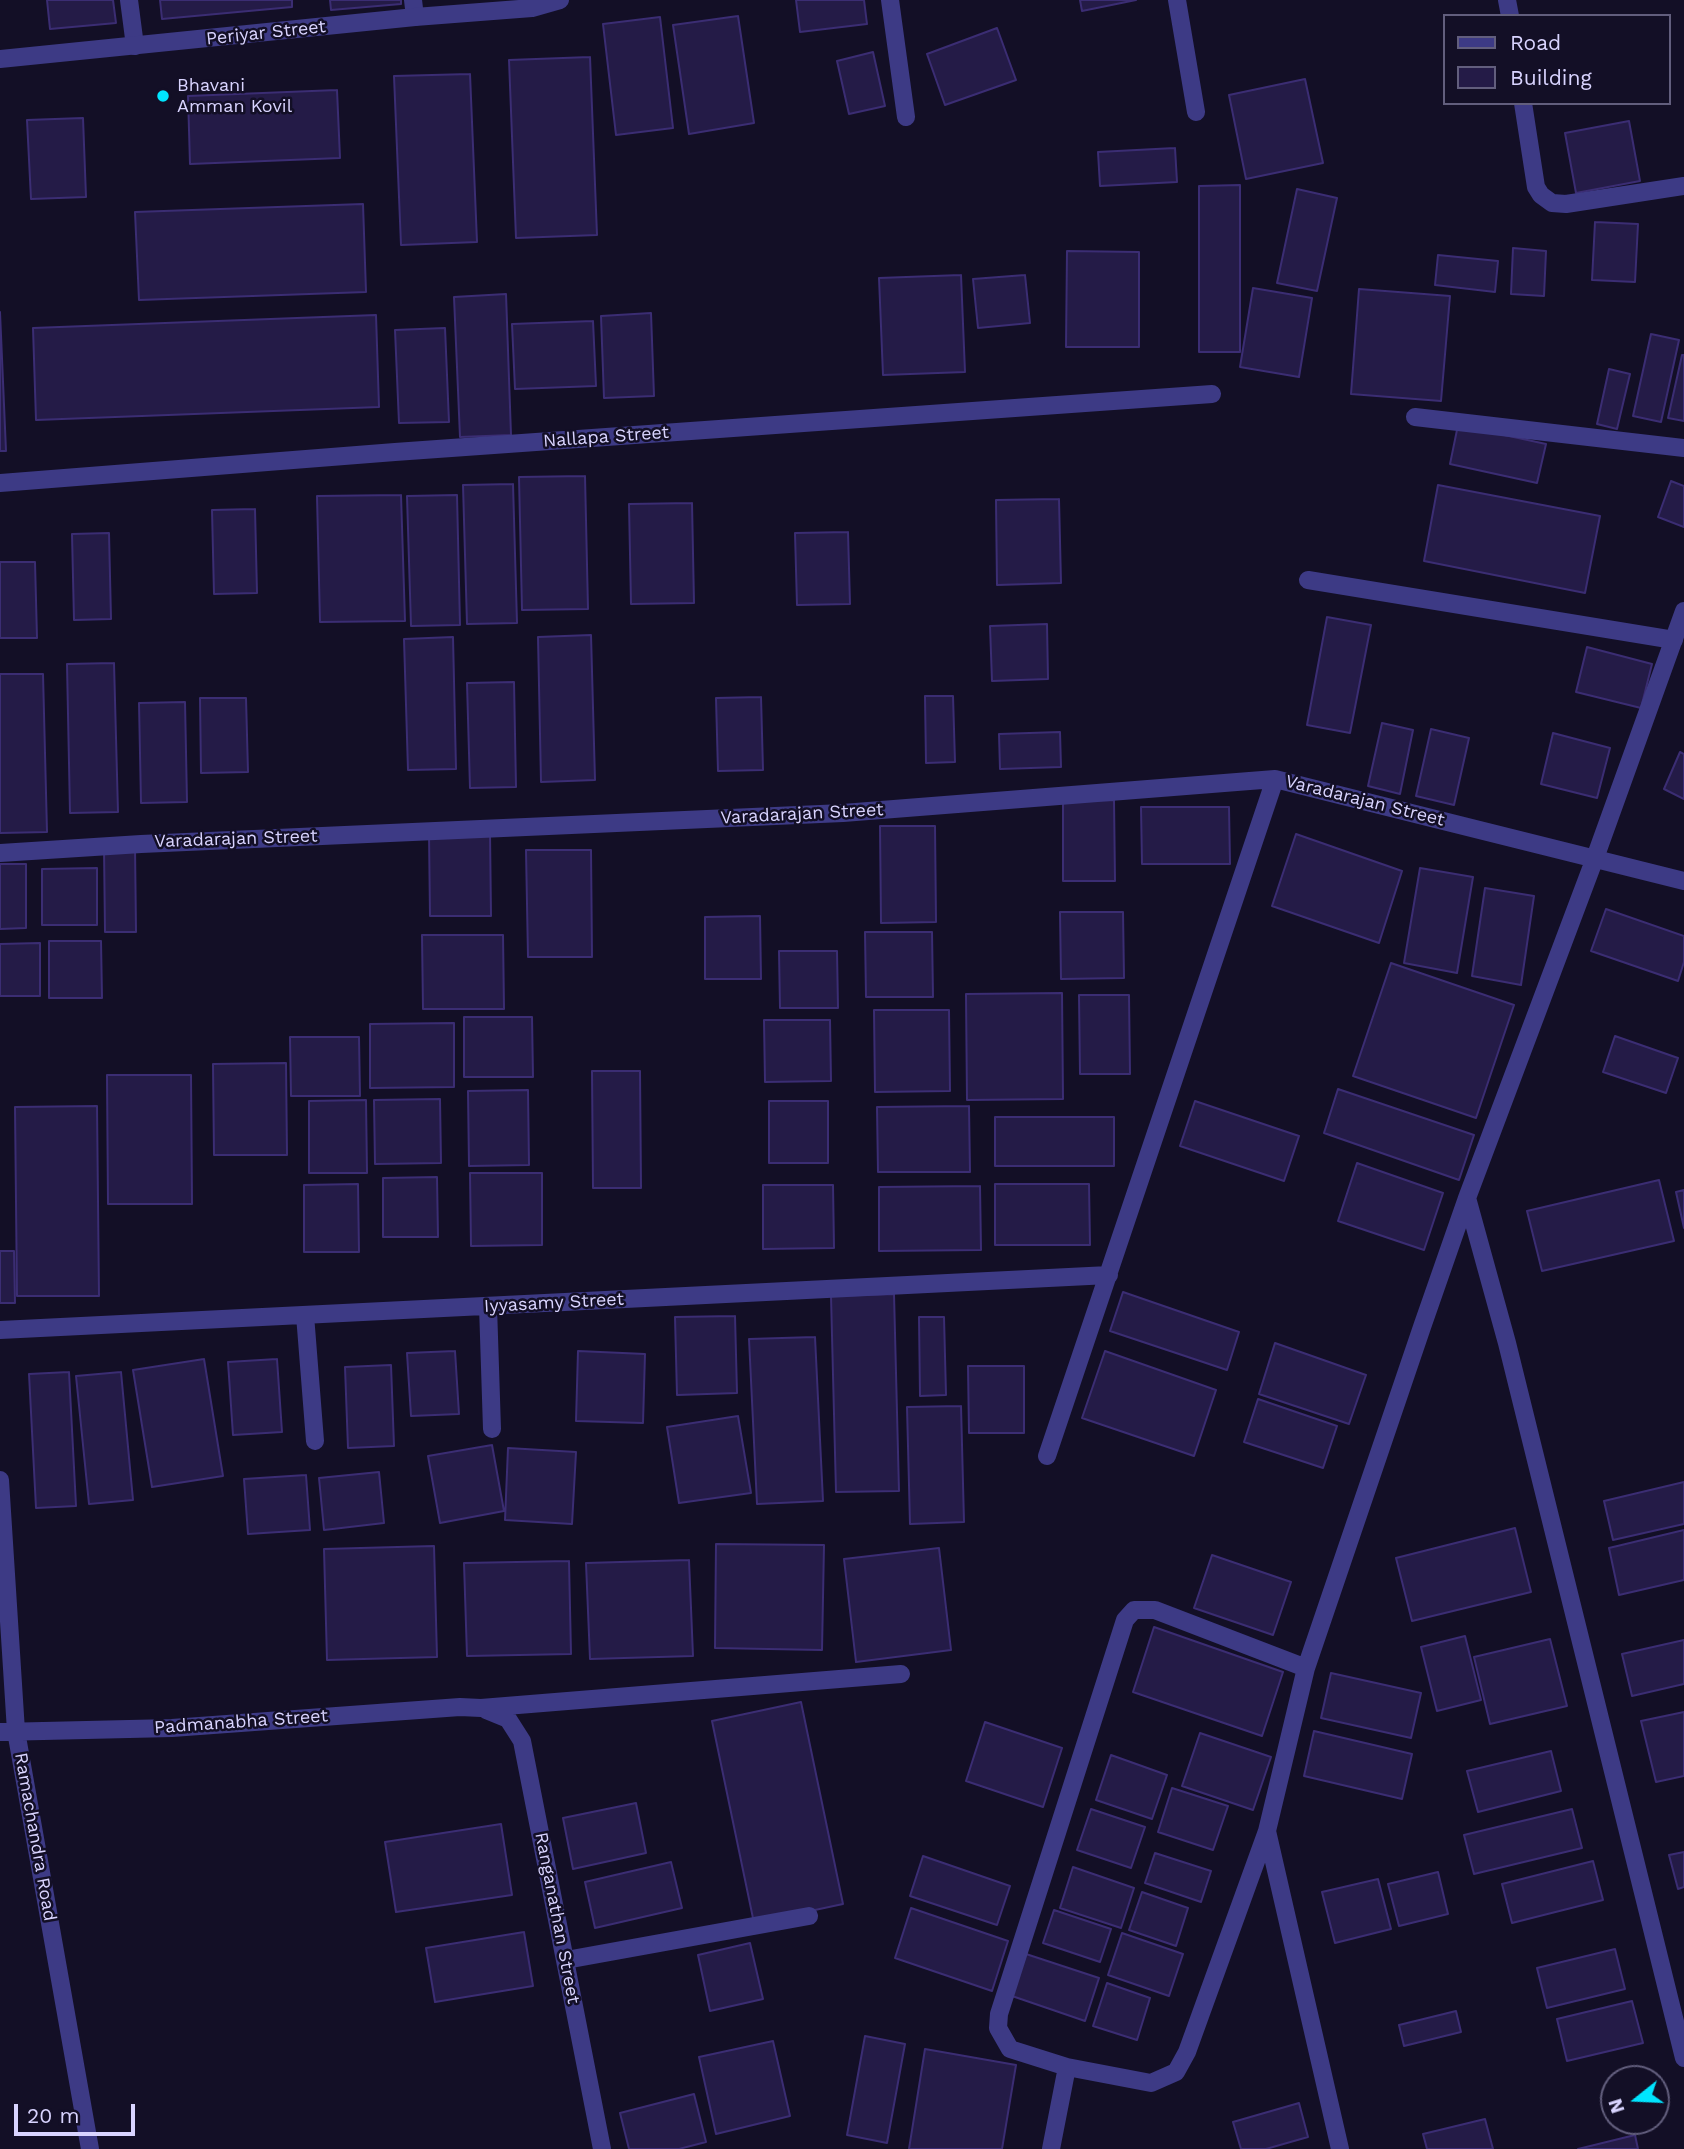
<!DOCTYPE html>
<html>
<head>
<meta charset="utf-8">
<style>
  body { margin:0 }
  #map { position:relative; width:1684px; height:2149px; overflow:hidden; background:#130f26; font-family:"Work Sans",sans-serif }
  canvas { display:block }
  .legend { position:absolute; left:1443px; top:14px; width:228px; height:91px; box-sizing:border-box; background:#130f26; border:2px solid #625e7d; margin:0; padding:9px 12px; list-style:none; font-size:21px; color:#d9d4ff }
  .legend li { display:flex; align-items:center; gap:14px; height:35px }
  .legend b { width:35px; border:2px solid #625e7d }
  .north { position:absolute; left:1600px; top:2065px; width:70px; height:70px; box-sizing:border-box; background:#130f26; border:2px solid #625e7d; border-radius:50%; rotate:252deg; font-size:19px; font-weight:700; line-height:28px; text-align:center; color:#d9d4ff }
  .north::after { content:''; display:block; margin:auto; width:24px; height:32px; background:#00e5ff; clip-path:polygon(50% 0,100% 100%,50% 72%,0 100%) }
  .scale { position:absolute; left:14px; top:2104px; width:121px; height:32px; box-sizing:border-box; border:4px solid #d9d4ff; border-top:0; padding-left:9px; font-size:21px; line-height:24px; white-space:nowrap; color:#d9d4ff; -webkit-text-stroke:5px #130f26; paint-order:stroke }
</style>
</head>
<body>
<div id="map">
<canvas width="1684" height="2149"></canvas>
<ul class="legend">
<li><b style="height:9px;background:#3d3a85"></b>Road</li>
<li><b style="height:19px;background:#241b47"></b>Building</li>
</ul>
<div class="north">N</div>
<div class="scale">20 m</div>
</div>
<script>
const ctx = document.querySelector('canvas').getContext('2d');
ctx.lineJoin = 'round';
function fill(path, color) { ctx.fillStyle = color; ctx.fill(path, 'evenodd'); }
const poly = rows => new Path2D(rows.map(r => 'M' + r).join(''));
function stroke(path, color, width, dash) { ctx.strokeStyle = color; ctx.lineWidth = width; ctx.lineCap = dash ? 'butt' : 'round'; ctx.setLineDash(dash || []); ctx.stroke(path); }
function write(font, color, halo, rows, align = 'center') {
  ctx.font = font + ' "Work Sans",sans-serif'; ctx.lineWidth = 5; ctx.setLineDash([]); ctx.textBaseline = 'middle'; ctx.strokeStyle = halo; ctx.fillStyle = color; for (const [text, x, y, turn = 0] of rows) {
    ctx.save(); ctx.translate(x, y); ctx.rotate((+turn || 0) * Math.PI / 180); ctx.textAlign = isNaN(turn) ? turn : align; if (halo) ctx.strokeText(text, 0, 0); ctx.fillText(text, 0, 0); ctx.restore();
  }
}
const building = poly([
  [47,0,113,0,116,23,50,29,47,0],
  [160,0,292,0,292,7,162,19,160,0],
  [330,0,401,0,401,4,331,10,330,0],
  [796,0,864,0,867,24,800,32,796,0],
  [1080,0,1136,0,1082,11,1080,0],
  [738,16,754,123,689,134,673,25,738,16],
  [660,17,673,128,616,135,603,24,660,17],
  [997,28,1016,80,945,105,927,54,997,28],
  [873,52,885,106,849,114,837,61,873,52],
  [590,57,597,235,516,238,509,60,590,57],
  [470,74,477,242,401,245,394,76,470,74],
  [1305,79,1323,163,1246,179,1229,95,1305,79],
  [337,90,340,158,190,164,188,96,337,90],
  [83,118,86,197,31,199,27,120,83,118],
  [1629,121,1640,181,1576,193,1565,133,1629,121],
  [1175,148,1177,182,1100,186,1098,152,1175,148],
  [1240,185,1240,352,1199,352,1199,186,1240,185],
  [1297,189,1337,198,1317,291,1277,283,1297,189],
  [363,204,366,292,139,300,135,212,363,204],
  [1595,222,1638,224,1635,282,1592,280,1595,222],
  [1513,248,1546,251,1544,296,1511,294,1513,248],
  [1067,251,1139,252,1139,347,1066,347,1067,251],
  [1438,255,1498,261,1495,292,1435,285,1438,255],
  [961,275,965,372,883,375,879,278,961,275],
  [1025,275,1030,323,978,328,973,279,1025,275],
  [1253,288,1312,298,1299,377,1240,367,1253,288],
  [1359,289,1450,296,1441,401,1351,394,1359,289],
  [506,294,511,435,460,437,454,297,506,294],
  [0,312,6,451,0,451,0,312],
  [651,313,654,396,604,398,601,316,651,313],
  [376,315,379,407,36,420,33,328,376,315],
  [593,321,596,386,515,389,512,324,593,321],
  [445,328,449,422,399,423,395,330,445,328],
  [1651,334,1679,340,1661,422,1633,416,1651,334],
  [1682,355,1684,355,1684,421,1668,418,1682,355],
  [1609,369,1630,374,1617,429,1597,424,1609,369],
  [1458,425,1546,444,1537,483,1450,464,1458,425],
  [585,476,588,609,522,610,519,477,585,476],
  [1671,481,1684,486,1684,527,1658,517,1671,481],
  [513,484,517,623,467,624,463,485,513,484],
  [1438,485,1600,516,1585,593,1424,561,1438,485],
  [401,495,405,621,320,622,317,496,401,495],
  [457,495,460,625,411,626,407,496,457,495],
  [1059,499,1061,583,997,585,996,500,1059,499],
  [692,503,694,603,631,604,629,504,692,503],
  [255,509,257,593,214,594,212,510,255,509],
  [848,532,850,604,797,605,795,533,848,532],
  [109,533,111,619,74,620,72,534,109,533],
  [0,562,35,562,37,638,0,638,0,562],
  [1327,617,1371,625,1350,733,1307,725,1327,617],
  [1047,624,1048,679,992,681,990,626,1047,624],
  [591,635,595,780,541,782,538,637,591,635],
  [453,637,456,769,408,770,404,639,453,637],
  [1587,647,1652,664,1641,708,1576,692,1587,647],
  [114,663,118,812,70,813,67,664,114,663],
  [0,674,43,674,47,832,0,833,0,674],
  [514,682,516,787,470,788,467,683,514,682],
  [925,696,953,696,955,762,926,763,925,696],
  [761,697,763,770,718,771,716,698,761,697],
  [200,698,246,698,248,772,201,773,200,698],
  [185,702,187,802,141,803,139,703,185,702],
  [1382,723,1413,730,1400,794,1368,786,1382,723],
  [1431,729,1469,738,1454,805,1416,796,1431,729],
  [1060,732,1061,767,1000,769,999,734,1060,732],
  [1553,733,1610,748,1597,798,1541,784,1553,733],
  [1680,752,1684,754,1684,799,1664,789,1680,752],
  [1114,800,1115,881,1063,881,1063,801,1114,800],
  [1141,807,1229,807,1230,864,1142,864,1141,807],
  [880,826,935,826,936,922,881,923,880,826],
  [429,833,490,833,491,916,430,916,429,833],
  [1296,834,1402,871,1379,943,1272,906,1296,834],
  [135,846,136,932,105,932,104,847,135,846],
  [526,850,591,850,592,957,528,957,526,850],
  [0,864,26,864,26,928,0,929,0,864],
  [97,868,97,925,42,925,42,869,97,868],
  [1420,868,1473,877,1457,973,1404,963,1420,868],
  [1485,888,1534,896,1521,985,1472,976,1485,888],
  [1606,909,1684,936,1684,962,1678,981,1591,951,1606,909],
  [1060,912,1123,912,1124,978,1061,979,1060,912],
  [760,916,761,979,705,979,705,917,760,916],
  [865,932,932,932,933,997,866,997,865,932],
  [422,935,503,935,504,1009,423,1009,422,935],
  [49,941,101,941,102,998,49,998,49,941],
  [40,943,40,996,0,996,0,944,40,943],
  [779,951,837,951,838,1008,780,1008,779,951],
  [1391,963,1514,1005,1476,1118,1353,1076,1391,963],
  [1062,993,1063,1099,967,1100,966,994,1062,993],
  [1079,995,1129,995,1130,1074,1080,1074,1079,995],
  [874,1010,949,1010,950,1091,875,1092,874,1010],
  [464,1017,532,1017,533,1077,464,1077,464,1017],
  [764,1020,830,1020,831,1081,765,1082,764,1020],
  [454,1023,454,1087,370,1088,370,1024,454,1023],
  [1615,1036,1678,1058,1666,1093,1603,1072,1615,1036],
  [290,1037,359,1037,360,1096,291,1096,290,1037],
  [286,1063,287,1155,214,1155,213,1064,286,1063],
  [592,1071,640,1071,641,1188,593,1188,592,1071],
  [107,1075,191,1075,192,1204,108,1204,107,1075],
  [1338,1089,1474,1135,1459,1180,1324,1133,1338,1089],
  [528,1090,529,1165,469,1166,468,1091,528,1090],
  [440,1099,441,1163,375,1164,374,1100,440,1099],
  [366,1100,367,1173,309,1173,309,1101,366,1100],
  [769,1101,828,1101,828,1163,769,1163,769,1101],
  [1195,1101,1299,1136,1284,1181,1180,1146,1195,1101],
  [97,1106,99,1296,17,1296,15,1107,97,1106],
  [969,1106,970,1172,878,1172,877,1107,969,1106],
  [995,1117,1114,1117,1114,1166,995,1166,995,1117],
  [1357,1163,1443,1193,1424,1250,1338,1221,1357,1163],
  [470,1173,542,1173,542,1245,471,1246,470,1173],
  [437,1177,438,1237,383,1237,383,1178,437,1177],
  [1659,1180,1674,1241,1542,1271,1527,1211,1659,1180],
  [358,1184,359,1252,304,1252,304,1185,358,1184],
  [995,1184,1089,1184,1090,1245,995,1245,995,1184],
  [763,1185,833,1185,834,1248,763,1249,763,1185],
  [980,1186,981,1250,879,1251,879,1187,980,1186],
  [1684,1190,1684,1228,1676,1192,1684,1190],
  [0,1251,14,1251,15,1303,0,1303,0,1251],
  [1123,1292,1239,1332,1227,1370,1110,1331,1123,1292],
  [894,1294,899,1491,836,1492,831,1296,894,1294],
  [735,1316,737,1393,677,1395,675,1317,735,1316],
  [919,1317,944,1317,946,1395,920,1396,919,1317],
  [815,1337,823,1501,757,1504,749,1339,815,1337],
  [1275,1343,1366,1375,1349,1424,1259,1394,1275,1343],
  [455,1351,459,1414,411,1416,407,1353,455,1351],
  [578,1351,645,1354,643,1423,576,1421,578,1351],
  [1105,1351,1216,1390,1194,1456,1082,1418,1105,1351],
  [204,1359,223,1476,152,1487,133,1370,204,1359],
  [277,1359,282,1432,233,1435,228,1362,277,1359],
  [391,1365,394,1446,348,1448,345,1367,391,1365],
  [968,1366,1024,1366,1024,1433,969,1433,968,1366],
  [69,1372,76,1506,36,1508,29,1374,69,1372],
  [121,1372,133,1500,89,1504,76,1376,121,1372],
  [1258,1399,1337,1426,1323,1468,1244,1442,1258,1399],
  [961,1406,964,1522,910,1524,907,1407,961,1406],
  [738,1416,751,1493,679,1503,667,1427,738,1416],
  [492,1445,504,1511,440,1523,428,1456,492,1445],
  [508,1448,576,1452,572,1524,505,1520,508,1448],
  [379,1472,384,1523,324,1530,319,1478,379,1472],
  [306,1475,310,1530,248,1534,244,1479,306,1475],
  [1684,1482,1684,1524,1613,1540,1604,1501,1684,1482],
  [1515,1528,1531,1592,1412,1621,1396,1558,1515,1528],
  [1684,1530,1684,1580,1619,1595,1609,1548,1684,1530],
  [716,1544,824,1545,822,1650,715,1648,716,1544],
  [434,1546,437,1657,327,1660,324,1549,434,1546],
  [939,1548,951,1650,856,1662,844,1559,939,1548],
  [1212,1555,1291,1582,1273,1635,1194,1608,1212,1555],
  [689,1560,693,1656,590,1659,586,1563,689,1560],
  [569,1561,571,1654,467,1656,464,1563,569,1561],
  [1154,1627,1283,1672,1262,1736,1133,1692,1154,1627],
  [1465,1636,1481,1700,1437,1711,1421,1647,1465,1636],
  [1550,1639,1567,1706,1490,1724,1474,1657,1550,1639],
  [1684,1640,1684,1684,1632,1696,1622,1654,1684,1640],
  [1331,1673,1421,1693,1411,1738,1321,1718,1331,1673],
  [801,1702,843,1904,754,1923,712,1721,801,1702],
  [1684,1712,1684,1776,1656,1782,1641,1721,1684,1712],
  [985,1722,1062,1748,1043,1807,966,1781,985,1722],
  [1314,1731,1412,1754,1402,1799,1304,1776,1314,1731],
  [1200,1733,1271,1757,1253,1810,1182,1786,1200,1733],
  [1551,1751,1561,1791,1478,1812,1467,1771,1551,1751],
  [1111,1755,1167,1775,1152,1819,1096,1800,1111,1755],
  [1172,1788,1228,1806,1213,1850,1158,1832,1172,1788],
  [636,1803,646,1853,573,1869,563,1818,636,1803],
  [1091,1809,1145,1827,1131,1868,1077,1850,1091,1809],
  [1572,1809,1582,1848,1474,1874,1464,1835,1572,1809],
  [501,1824,512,1895,396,1912,385,1842,501,1824],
  [1684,1852,1684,1887,1678,1889,1669,1855,1684,1852],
  [1155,1853,1211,1871,1201,1902,1145,1883,1155,1853],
  [923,1856,1010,1886,997,1925,910,1896,923,1856],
  [1593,1861,1603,1900,1512,1923,1502,1884,1593,1861],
  [671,1862,682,1908,595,1928,585,1882,671,1862],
  [1073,1867,1134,1888,1121,1928,1060,1908,1073,1867],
  [1438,1872,1448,1914,1399,1926,1388,1884,1438,1872],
  [1378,1879,1391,1929,1335,1943,1322,1892,1378,1879],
  [1142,1892,1188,1908,1176,1946,1129,1930,1142,1892],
  [911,1908,1008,1941,992,1991,895,1958,911,1908],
  [1054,1910,1111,1929,1100,1962,1043,1943,1054,1910],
  [524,1932,533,1986,435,2002,426,1948,524,1932],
  [1122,1933,1183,1954,1169,1996,1108,1975,1122,1933],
  [750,1943,763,1999,710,2011,698,1955,750,1943],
  [1615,1949,1625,1989,1547,2008,1537,1968,1615,1949],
  [1026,1954,1099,1978,1085,2021,1012,1996,1026,1954],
  [1107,1983,1150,1998,1137,2040,1093,2026,1107,1983],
  [1632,2001,1643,2043,1567,2061,1557,2019,1632,2001],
  [1456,2011,1461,2032,1404,2046,1399,2025,1456,2011],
  [865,2036,905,2044,887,2143,847,2135,865,2036],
  [773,2041,790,2116,716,2134,699,2057,773,2041],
  [925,2049,1016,2065,1002,2149,909,2149,925,2049],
  [694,2094,706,2142,679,2149,629,2149,620,2113,694,2094],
  [1299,2103,1308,2137,1266,2149,1241,2149,1233,2122,1299,2103],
  [1485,2119,1493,2149,1427,2149,1423,2134,1485,2119],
  [1635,2135,1638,2149,1578,2149,1635,2135]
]);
fill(building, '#241b47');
stroke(building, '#3b2d73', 2);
stroke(poly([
  [129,0,135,46],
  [413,0,415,17],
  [890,0,906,117],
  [1177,0,1196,112],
  [1507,0,1510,16],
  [1523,103,1536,187,1541,195,1552,203,1566,204,1684,186],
  [1415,417,1684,448],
  [0,483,395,452,1212,394],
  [1308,580,1674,640],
  [0,853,141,844,843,813,1275,779,1684,881],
  [1467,1198,1507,1343,1684,2058],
  [488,1306,492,1429],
  [305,1315,315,1441],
  [0,1330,1109,1275],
  [1047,1456,1275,779],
  [0,1480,16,1731,90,2149],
  [486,1710,508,1719,522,1741,602,2149],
  [0,1732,172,1728,460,1707,481,1708,901,1674],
  [1267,1831,1340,2149],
  [566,1960,809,1916],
  [1067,2067,1010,2049,998,2028,999,2014,1125,1620,1134,1610,1155,1610,1306,1668],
  [1051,2149,1067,2067,1151,2083,1176,2072,1187,2052,1267,1831,1306,1668,1422,1327,1467,1198,1595,858,1684,611]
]), '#3d3a85', 18);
stroke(poly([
  [0,59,415,17,532,8,560,0]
]), '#3d3a85', 18);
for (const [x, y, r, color] of [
  [163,96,7,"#00e5ff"]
]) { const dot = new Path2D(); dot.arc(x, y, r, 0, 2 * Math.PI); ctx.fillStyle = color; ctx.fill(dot); stroke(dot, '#130f26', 2.5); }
write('18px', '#d9d4ff', '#130f26', [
  ["Periyar Street",266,33,-6],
  ["Nallapa Street",606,437,-4],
  ["Varadarajan Street",1365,801,14],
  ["Varadarajan Street",802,814,-3],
  ["Varadarajan Street",236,839,-2],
  ["Iyyasamy Street",554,1303,-3],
  ["Padmanabha Street",241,1722,-4],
  ["Ramachandra Road",35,1837,80],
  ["Ranganathan Street",557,1918,79]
]);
write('18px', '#d9d4ff', '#130f26', [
  ["Bhavani",177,86],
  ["Amman Kovil",177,107]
], 'left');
</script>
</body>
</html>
